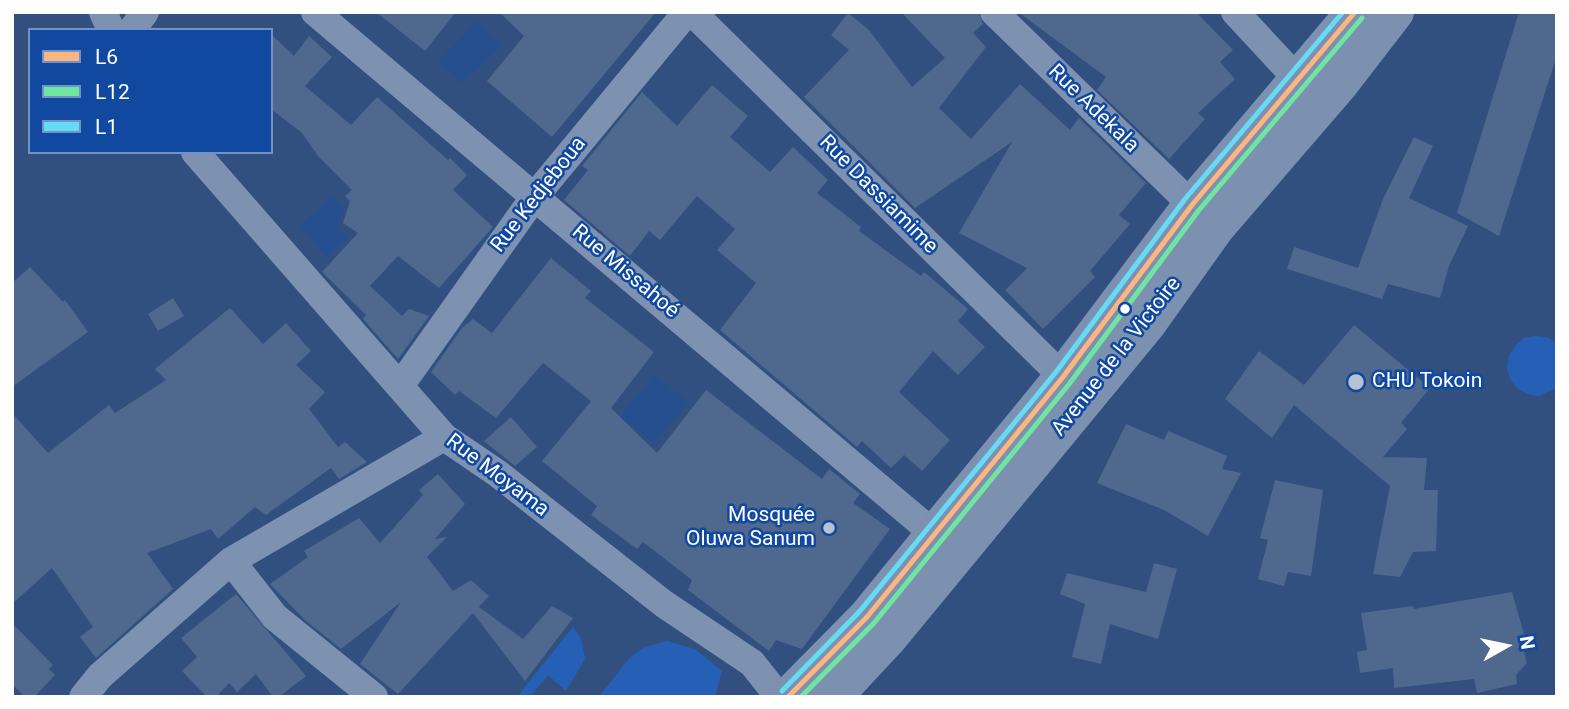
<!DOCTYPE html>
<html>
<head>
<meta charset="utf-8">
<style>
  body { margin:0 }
  #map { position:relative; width:1569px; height:709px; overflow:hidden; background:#315080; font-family:Roboto,sans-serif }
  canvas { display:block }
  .frame { position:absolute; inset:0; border:14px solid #fff; pointer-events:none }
  .legend { position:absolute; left:28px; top:28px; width:245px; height:126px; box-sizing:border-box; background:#1149a0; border:2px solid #7092c6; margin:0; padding:9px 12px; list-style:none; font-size:21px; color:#fff }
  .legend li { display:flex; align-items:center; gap:14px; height:35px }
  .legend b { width:35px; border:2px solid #7092c6 }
  .north { position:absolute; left:1471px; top:611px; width:70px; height:70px; -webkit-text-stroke:5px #1149a0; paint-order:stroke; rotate:81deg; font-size:19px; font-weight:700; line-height:28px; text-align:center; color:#fff }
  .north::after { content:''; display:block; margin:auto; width:24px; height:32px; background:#fff; clip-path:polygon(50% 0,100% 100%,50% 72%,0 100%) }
</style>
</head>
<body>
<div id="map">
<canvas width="1569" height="709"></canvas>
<div class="frame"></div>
<ul class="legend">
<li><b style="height:9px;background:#ffb580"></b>L6</li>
<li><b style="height:9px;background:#6ee5a1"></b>L12</li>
<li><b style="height:9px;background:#66dbf5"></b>L1</li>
</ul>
<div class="north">N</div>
</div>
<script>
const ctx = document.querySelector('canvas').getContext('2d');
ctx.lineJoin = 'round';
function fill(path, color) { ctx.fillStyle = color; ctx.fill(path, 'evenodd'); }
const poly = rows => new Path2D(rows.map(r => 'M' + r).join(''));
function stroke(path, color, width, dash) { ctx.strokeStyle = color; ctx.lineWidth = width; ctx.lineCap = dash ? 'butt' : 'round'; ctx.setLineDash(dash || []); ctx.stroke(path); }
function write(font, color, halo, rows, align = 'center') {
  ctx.font = font + ' Roboto,sans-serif'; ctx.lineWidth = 5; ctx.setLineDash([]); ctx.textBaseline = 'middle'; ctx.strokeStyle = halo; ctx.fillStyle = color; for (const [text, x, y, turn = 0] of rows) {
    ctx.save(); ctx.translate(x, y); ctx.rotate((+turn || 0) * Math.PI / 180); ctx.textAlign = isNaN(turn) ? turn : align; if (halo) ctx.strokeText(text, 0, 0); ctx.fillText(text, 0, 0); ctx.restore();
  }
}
fill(poly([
  [1535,336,1547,337,1557,343,1557,387,1539,396,1527,394,1517,388,1510,379,1507,368,1509,356,1515,346,1524,338],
  [573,627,581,638,585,659,566,691,548,675,533,693,527,697,517,697],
  [667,641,695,649,722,671,715,697,599,697,630,657,645,647]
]), '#2660b6');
fill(poly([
  [477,21,502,45,462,83,439,62],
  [331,196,344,210,337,227,348,238,328,258,299,227],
  [654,374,688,402,654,444,620,416]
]), '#264f8f');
fill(poly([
  [376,12,456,12,425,51],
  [499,12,656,12,552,137,487,81,524,36],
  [901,12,978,12,983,24,973,33,986,47,939,108,971,139,1020,84,1070,130,1079,118,1146,183,1119,215,1130,224,1090,271,1095,277,1043,329,1005,290,1027,268,959,233,1012,142,915,208,804,97,849,50,831,35,848,13,869,30,912,87,945,58],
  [1018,12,1196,12,1233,50,1220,62,1235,79,1198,113,1205,119,1169,159,1097,90,1106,77],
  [1519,12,1557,12,1557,55,1499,236,1457,213],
  [271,34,294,56,309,36,332,57,305,86,351,125,377,97,448,160,450,158,467,175,453,190,493,227,439,288,398,256,370,286,402,316,409,309,429,316,398,359,363,319,366,315,322,272,358,233,343,223,350,201,345,196,352,190,318,156,302,133,271,109],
  [712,85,748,116,730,137,770,172,793,147,828,180,817,193,861,227,859,231,921,276,924,272,968,309,958,321,985,347,958,375,933,351,899,392,950,440,922,471,904,455,891,468,862,441,857,447,720,330,756,283,717,250,735,229,697,196,660,240,649,231,630,256,564,200,588,170,582,166,642,92,677,126],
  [1414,137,1433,146,1409,198,1468,226,1449,266,1440,298,1388,284,1382,299,1287,269,1294,247,1358,268,1383,199],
  [551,258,591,291,585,298,654,352,611,408,657,453,706,390,822,479,829,469,860,494,853,503,890,529,802,649,776,640,769,651,688,590,692,580,643,542,637,549,591,515,597,506,542,461,591,401,543,363,496,418,459,391,455,395,431,372,462,328,473,319,492,333],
  [30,267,63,302,65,300,88,332,12,387,12,283],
  [173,298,184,316,158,331,148,314],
  [230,308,263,344,286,323,311,351,296,365,325,392,309,409,338,447,345,442,367,462,339,479,331,468,266,515,255,507,218,539,211,529,147,553,173,589,96,658,80,637,93,627,52,568,12,604,12,413,48,453,109,405,115,413,166,380,155,369],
  [1354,325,1430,388,1401,423,1407,429,1383,457,1427,458,1424,490,1438,490,1436,551,1413,552,1400,577,1373,574,1390,486,1294,405,1272,438,1225,399,1259,351,1304,385],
  [511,417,537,447,515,466,484,441],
  [1126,424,1164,440,1168,431,1227,456,1222,469,1241,473,1208,536,1164,510,1097,483],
  [438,474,465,504,435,539,447,537,427,557,453,591,471,580,489,596,479,607,523,639,552,606,573,618,525,681,473,613,398,694,360,664,401,602,341,649,305,620,270,584,308,557,304,551,359,518,380,543,423,495,419,490],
  [1275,480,1323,490,1311,576,1288,572,1284,586,1258,579,1268,540,1260,538],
  [1154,563,1177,569,1158,639,1110,624,1101,664,1072,657,1085,604,1060,594,1067,573,1146,592],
  [1512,592,1524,634,1520,635,1527,663,1516,675,1517,684,1477,693,1474,679,1394,688,1393,668,1360,673,1357,652,1367,650,1361,613,1413,606,1414,609],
  [236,594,306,676,279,697,273,697,256,674,237,692,229,683,216,697,207,697,182,671,197,657,181,638],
  [12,623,53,665,49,669,55,675,34,697,25,697,12,684]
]), '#4f688e');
stroke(poly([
  [103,12,111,30],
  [315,12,933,533],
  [692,12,1063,377],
  [994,12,1192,205],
  [1235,12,1299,81],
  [132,30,145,12],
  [195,152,444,437,497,473,664,604,752,663,779,697],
  [400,386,535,196,687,12],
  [231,561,275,617,374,697],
  [83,697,100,676,231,561,444,437]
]), '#7d91b0', 28);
stroke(poly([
  [788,697,867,617,1063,377,1192,205,1355,12],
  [833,697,889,637,1147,324,1216,227,1341,82,1395,12]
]), '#7c91af', 38);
stroke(poly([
  [788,697,867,617,1063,377,1192,205,1355,12]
]), '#ffb580', 5);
stroke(poly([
  [801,697,874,623,1070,383,1199,210,1362,18]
]), '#6ee5a1', 5);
stroke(poly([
  [782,691,860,611,1056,372,1185,199,1343,12]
]), '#66dbf5', 5);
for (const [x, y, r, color] of [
  [1125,309,6,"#fff"],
  [1356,382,9,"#b7c2d3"],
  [829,528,7,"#b7c2d3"]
]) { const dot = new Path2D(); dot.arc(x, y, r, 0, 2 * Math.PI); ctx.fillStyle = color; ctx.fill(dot); stroke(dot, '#1149a0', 2.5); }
write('21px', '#fff', '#1149a0', [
  ["Rue Adekala",1093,109,44],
  ["Rue Kedjeboua",539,195,-52],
  ["Rue Dassiamime",878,195,45],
  ["Rue Missahoé",625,272,40],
  ["Avenue de la Victoire",1117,357,-52],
  ["Rue Moyama",497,476,37]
]);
write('21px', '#fff', '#1149a0', [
  ["CHU Tokoin",1372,382],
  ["Mosquée",815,516,"right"],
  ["Oluwa Sanum",815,540,"right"]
], 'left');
</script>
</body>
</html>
